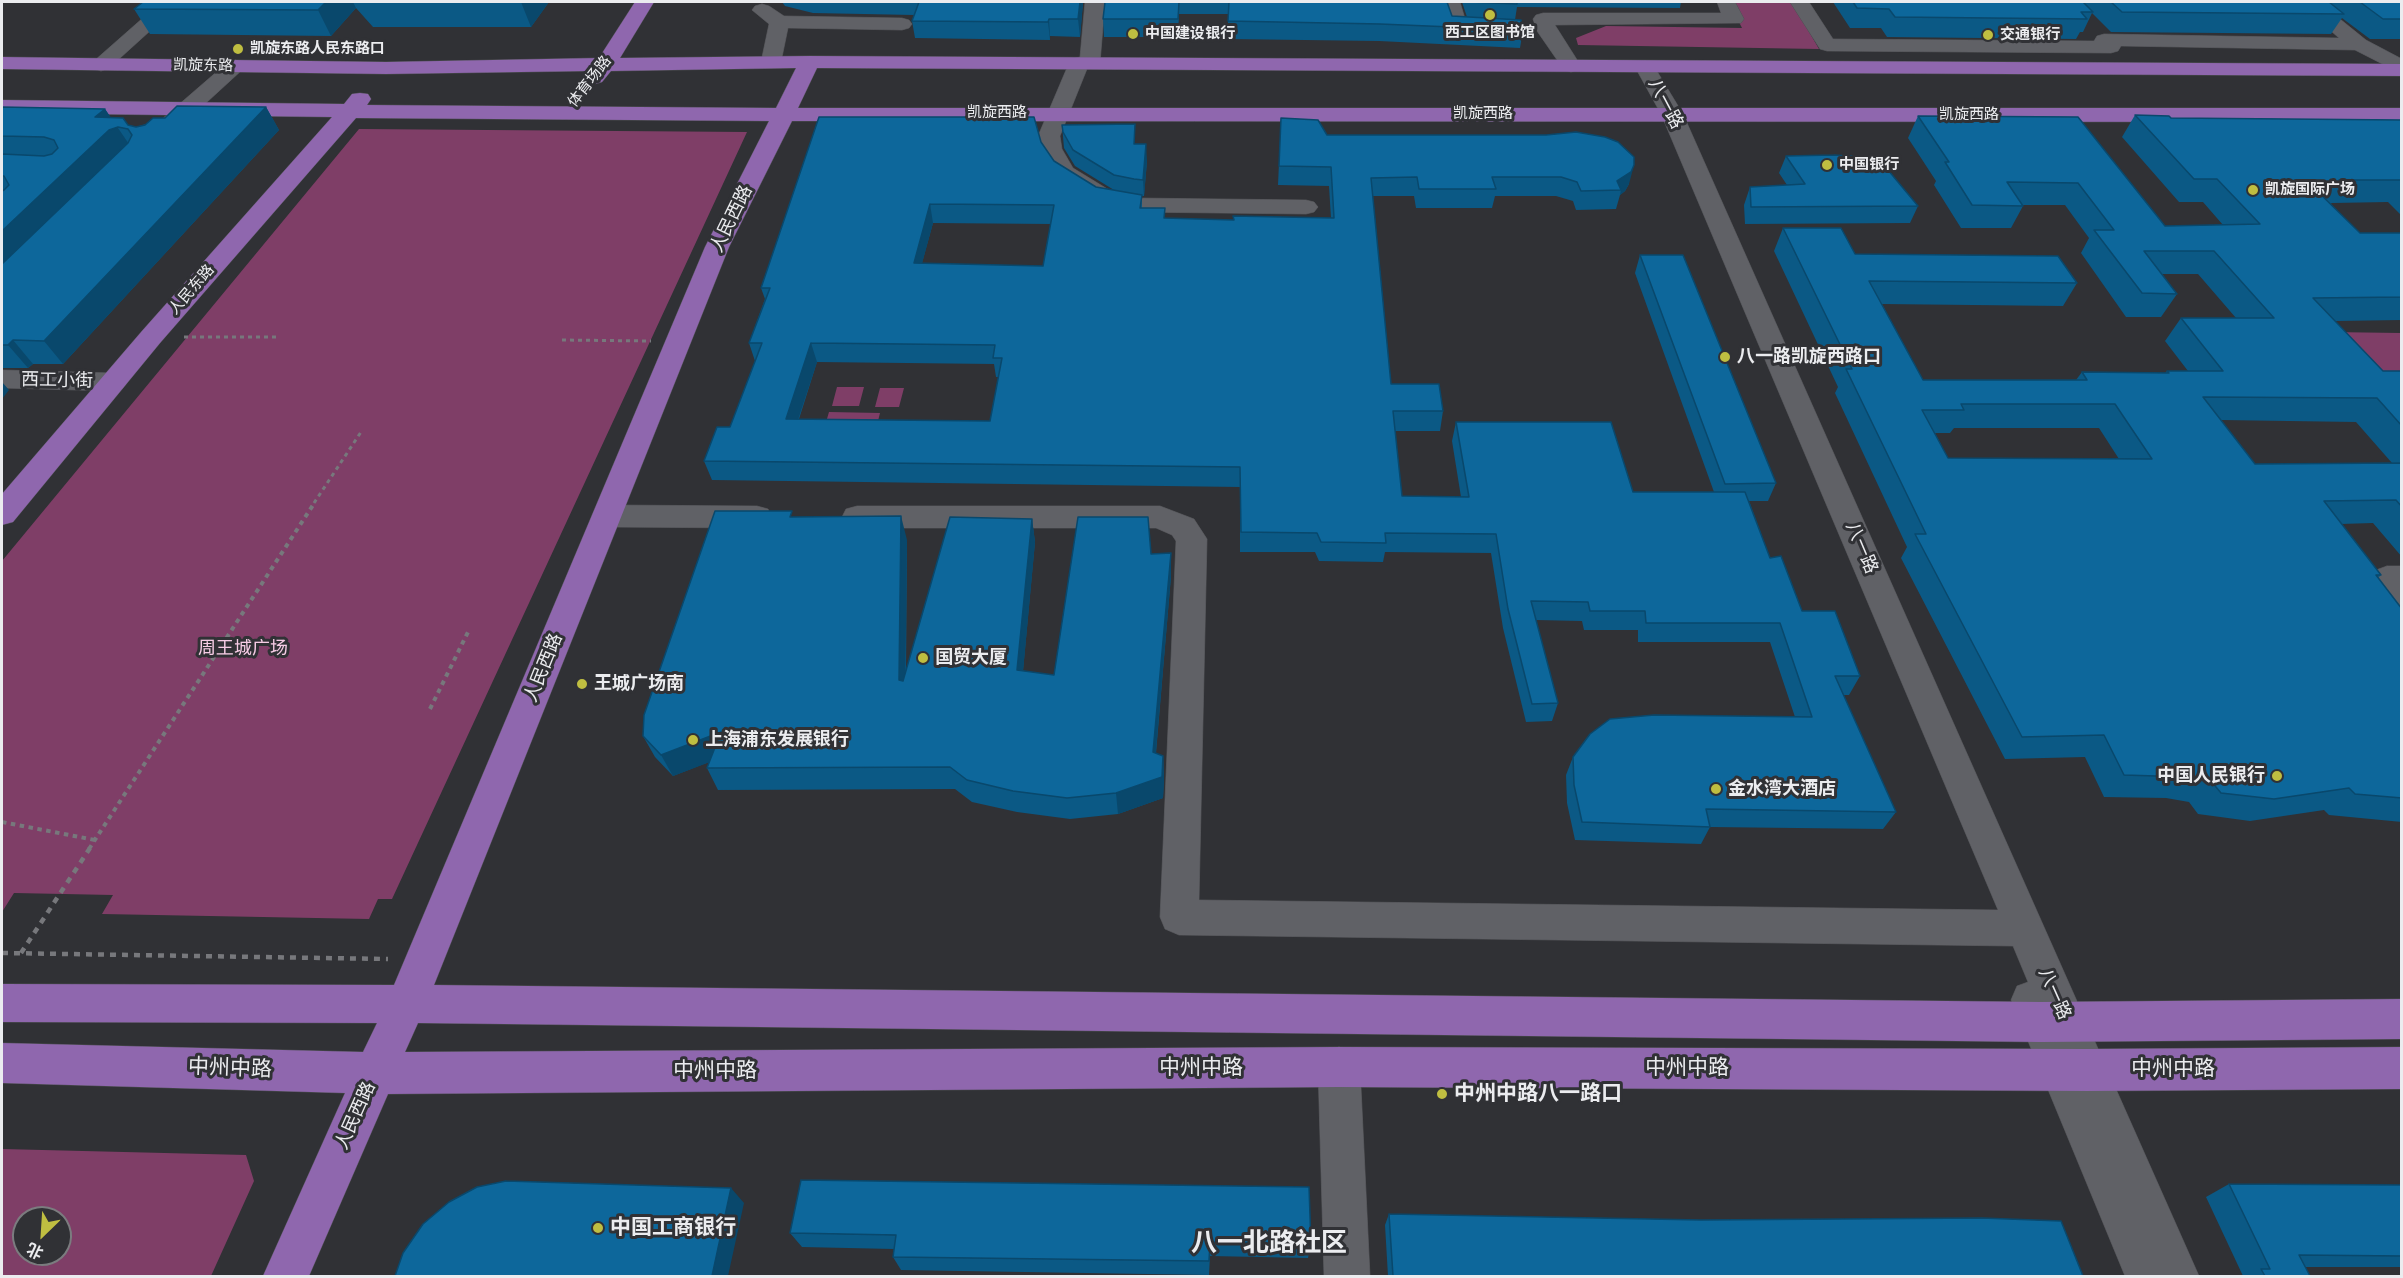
<!DOCTYPE html>
<html>
<head>
<meta charset="utf-8">
<style>
  body { margin:0 }
  #map { position:relative; width:2403px; height:1278px; overflow:hidden; background:#303135; font-family:Signika,"Noto Sans SC",sans-serif }
  canvas { display:block }
  .frame { position:absolute; inset:0; border:3px solid #ebecef; pointer-events:none }
  .north { position:absolute; left:12px; top:1206px; width:60px; height:60px; box-sizing:border-box; background:#303135; border:2px solid #7b7c7f; border-radius:50%; rotate:205deg; font-size:16px; font-weight:700; line-height:24px; text-align:center; color:#ebecef }
  .north::after { content:''; display:block; margin:auto; width:21px; height:27px; background:#bfbe41; clip-path:polygon(50% 0,100% 100%,50% 72%,0 100%) }
</style>
</head>
<body>
<div id="map">
<canvas width="2403" height="1278"></canvas>
<div class="frame"></div>
<div class="north">北</div>
</div>
<script>
const ctx = document.querySelector('canvas').getContext('2d');
ctx.lineJoin = 'round';
function fill(path, color) { ctx.fillStyle = color; ctx.fill(path, 'evenodd'); }
const poly = rows => new Path2D(rows.map(r => 'M' + r).join(''));
function stroke(path, color, width, dash) { ctx.strokeStyle = color; ctx.lineWidth = width; ctx.lineCap = dash ? 'butt' : 'round'; ctx.setLineDash(dash || []); ctx.stroke(path); }
function write(font, color, halo, rows, align = 'center') {
  ctx.font = font + ' Signika,"Noto Sans SC",sans-serif'; ctx.lineWidth = 6; ctx.setLineDash([]); ctx.textBaseline = 'middle'; ctx.strokeStyle = halo; ctx.fillStyle = color; for (const [text, x, y, turn = 0] of rows) {
    ctx.save(); ctx.translate(x, y); ctx.rotate((+turn || 0) * Math.PI / 180); ctx.textAlign = isNaN(turn) ? turn : align; if (halo) ctx.strokeText(text, 0, 0); ctx.fillText(text, 0, 0); ctx.restore();
  }
}
fill(poly([
  [1729,2,1792,2,1819,49,1578,45,1576,38,1606,26,1742,28],
  [359,129,747,132,392,899,378,899,369,919,102,914,113,895,14,893,2,912,2,561],
  [2329,332,2401,333,2401,379,2371,379],
  [837,387,864,387,859,406,832,406],
  [880,388,904,388,899,407,875,407],
  [829,412,880,413,876,429,824,429],
  [2,1149,246,1155,254,1181,211,1276,2,1276],
  [24,1218,60,1218,60,1254,24,1254]
]), '#7f3e67');
const minor = poly([
  [161,2,182,2,108,69,101,71,94,69,91,65,94,61,161,2],
  [1085,2,1105,2,1100,63,1097,67,1087,69,1060,136,1062,149,1073,168,1114,193,1134,198,1306,200,1314,202,1318,207,1314,212,1306,214,1134,212,1098,204,1057,178,1045,160,1038,136,1069,63,1072,59,1080,57,1085,2],
  [1441,2,1460,2,1466,22,1491,23,1498,25,1501,29,1498,33,1491,35,1451,32,1441,2],
  [1717,2,1735,2,1744,19,1741,23,1555,25,1581,66,1578,70,1571,72,1564,70,1537,31,1533,19,1536,15,1543,13,1721,13,1717,2],
  [1790,2,1809,2,1833,39,2094,41,2097,36,2104,34,2339,38,2298,2,2319,2,2366,40,2402,59,2402,74,2355,50,2121,46,2118,51,2111,53,1827,51,1820,49,1790,2],
  [762,4,769,6,784,16,902,18,909,20,912,24,909,28,902,30,788,28,781,62,778,66,771,68,764,66,761,62,769,24,752,10,755,6,762,4],
  [235,60,242,62,245,66,242,70,170,136,162,138,154,136,151,131,154,126,228,62,235,60],
  [1645,61,1652,63,1683,114,2199,1276,2125,1276,2011,1000,2017,986,2028,982,2013,946,1179,935,1165,929,1160,917,1176,541,1172,535,1156,528,857,528,846,525,842,517,846,509,857,506,1160,506,1194,519,1207,539,1199,900,1998,910,1661,114,1635,67,1638,63,1645,61],
  [2,370,113,373,123,376,127,382,123,388,113,391,2,388,2,370],
  [607,505,757,506,768,509,772,517,768,525,757,528,607,527,596,524,592,516,596,508,607,505],
  [2387,566,2402,566,2402,610,2391,606,2371,578,2376,570,2387,566],
  [1339,1047,1354,1053,1360,1067,1370,1276,1324,1276,1318,1067,1324,1053,1339,1047]
]);
const major = poly([
  [635,2,654,2,620,58,810,56,2402,64,2402,76,817,68,798,108,2402,108,2402,122,792,121,729,247,434,985,2041,1002,2402,999,2402,1039,2041,1042,418,1023,405,1052,1339,1047,2087,1049,2402,1047,2402,1089,2087,1091,1339,1087,388,1094,309,1276,263,1276,345,1093,2,1083,2,1043,363,1052,377,1023,2,1022,2,984,394,985,705,247,769,121,356,118,160,343,13,522,2,525,2,494,142,331,332,117,2,113,2,100,344,104,352,94,360,93,368,94,371,99,367,105,776,108,796,68,611,71,602,82,595,84,588,82,584,78,589,71,386,74,2,69,2,57,386,62,599,58,635,2]
]);
stroke(minor, '#4f5054', 1);
stroke(major, '#4f5054', 1);
stroke(poly([
  [184,337,279,337],
  [562,340,651,341],
  [314,503,361,432]
]), '#77787c', 3, [4, 4]);
stroke(poly([
  [430,709,469,630],
  [2,822,95,840],
  [89,849,315,502]
]), '#77787c', 4, [4.5, 4.5]);
stroke(poly([
  [2,953,388,959],
  [21,953,90,848]
]), '#77787c', 4.5, [6, 6]);
fill(minor, '#606166');
fill(major, '#8f67ae');
fill(poly([
  [143,2,549,2,531,27,373,27,356,8,331,36,150,34,134,9],
  [782,2,1083,2,1080,37,1050,36,1050,40,915,38,912,21,914,15,813,13,785,6],
  [1105,2,1447,2,1452,16,1467,17,1462,2,1681,2,1680,8,1517,7,1515,20,1523,30,1520,48,1379,41,1228,39,1228,14,1179,14,1178,37,1104,37,1103,19],
  [1833,2,2402,2,2402,39,2370,39,2342,18,2331,34,2111,32,2092,13,2083,32,2080,32,2076,39,1887,37,1881,28,1850,28],
  [2,107,105,109,111,118,128,125,136,127,165,118,266,107,279,130,63,364,33,364,28,368,2,368],
  [2135,115,2171,118,2402,120,2402,216,2388,202,2332,203,2330,204,2360,233,2402,233,2402,320,2335,321,2383,371,2402,371,2402,557,2373,523,2341,524,2381,575,2378,578,2402,609,2402,822,2329,815,2324,810,2250,821,2198,814,2189,802,2166,798,2104,797,2085,757,2005,759,1901,558,1907,547,1835,393,1838,387,1774,251,1783,228,1855,254,2077,283,2063,306,1882,304,1923,380,2076,380,2082,372,2165,373,2167,371,2188,371,2165,341,2181,318,2236,318,2198,274,2162,274,2177,294,2161,317,2126,317,2081,253,2089,238,2065,205,2023,205,2023,206,2011,228,1961,228,1934,185,1936,181,1908,138,1918,116,2078,117,2165,226,2223,225,2203,202,2179,202,2122,137],
  [2221,420,2356,422,2392,463,2255,464],
  [1954,428,2099,428,2119,459,1948,458,1935,433,1950,433],
  [1281,118,1327,135,1629,184,1625,191,1620,195,1616,209,1576,210,1573,201,1556,196,1495,196,1492,208,1416,208,1414,196,1373,196,1391,384,1443,411,1440,431,1395,431,1402,496,1461,497,1452,441,1456,422,1633,492,1714,492,1635,273,1640,255,1776,483,1768,501,1749,501,1770,558,1802,611,1860,676,1849,695,1843,695,1896,812,1883,829,1710,827,1701,844,1575,840,1567,803,1566,775,1573,757,1795,717,1770,642,1638,642,1638,630,1584,630,1582,621,1536,620,1558,703,1552,721,1526,722,1503,628,1491,553,1385,552,1383,562,1319,561,1315,552,1240,552,1240,487,712,480,704,461,730,427,755,361,749,343,765,299,761,288,1041,142,1054,161,1096,187,1114,190,1075,166,1064,148,1062,125,1135,144,1147,161,1144,196,1142,196,1142,208,1166,218,1233,220,1233,216,1331,218,1329,186,1278,185],
  [933,223,1051,224,1043,266,922,263],
  [817,362,994,364,996,377,999,377,990,421,799,419],
  [1786,156,1918,206,1910,223,1745,224,1744,205,1750,187,1787,185,1779,173],
  [794,517,907,540,906,671,1032,519,1035,542,1023,671,1054,675,1151,554,1171,553,1171,576,1156,753,1163,756,1164,778,1163,798,1118,814,1070,819,1017,812,972,802,955,789,718,790,707,768,709,762,673,776,655,757,643,736],
  [2229,1184,2402,1185,2402,1267,2305,1267,2310,1276,2243,1276,2206,1197],
  [1389,1214,2083,1276,1388,1276,1385,1225],
  [790,1233,1311,1244,1308,1258,1210,1256,1209,1275,901,1270,893,1257,894,1249,802,1247]
]), '#0b5985');
fill(poly([
  [326,2,353,2,356,8,331,36,318,10],
  [521,2,549,2,531,27],
  [1080,2,1083,2,1080,37,1078,19],
  [1049,19,1050,36,1050,40,1048,22],
  [266,107,279,130,63,364,44,341],
  [105,109,133,150,2,271,2,231,95,117],
  [1146,144,1147,161,1144,196,1143,180],
  [1634,165,1629,184,1625,191,1620,195,1621,190,1617,181],
  [930,204,933,223,917,282,914,263],
  [13,340,33,364,28,368,8,345],
  [811,343,817,362,792,438,786,419],
  [2,382,9,390,2,399],
  [901,516,907,540,905,703,899,680],
  [1032,519,1035,542,1021,693,1017,670],
  [1171,553,1171,576,1154,774,1153,752],
  [721,732,731,754,673,776,661,755],
  [1163,756,1164,778,1163,798,1118,814,1116,793],
  [731,1188,744,1203,728,1276,712,1276]
]), '#09486c');
const building = poly([
  [143,2,326,2,318,10,134,9,143,2],
  [919,2,1080,2,1078,19,1049,19,1048,22,912,21,919,2],
  [1105,2,1179,2,1178,19,1103,19,1105,2],
  [1229,2,1447,2,1452,16,1521,20,1523,30,1380,24,1228,21,1229,2],
  [1470,2,1517,2,1517,4,1470,2],
  [1853,2,2083,2,2093,12,2081,12,2087,19,1895,17,1889,9,1857,8,1853,2],
  [2111,2,2329,2,2344,14,2122,12,2111,2],
  [2360,2,2402,2,2402,19,2383,19,2360,2],
  [177,106,266,107,44,341,13,340,8,345,2,345,2,264,128,143,132,135,128,129,118,127,109,130,2,231,2,191,4,190,9,185,4,176,2,176,2,154,44,156,52,154,58,148,54,140,44,137,2,136,2,107,105,109,95,117,123,118,128,125,136,127,145,125,153,118,165,118,177,106],
  [2135,115,2169,116,2171,118,2402,120,2402,180,2339,180,2345,185,2311,185,2360,233,2402,233,2402,297,2313,298,2383,371,2402,371,2402,426,2377,398,2203,397,2255,464,2402,463,2402,507,2396,500,2324,501,2381,575,2376,575,2402,609,2402,798,2355,794,2349,788,2274,799,2221,793,2211,781,2188,777,2124,775,2104,735,2022,737,1915,534,1926,534,1846,369,1852,369,1783,228,1841,228,1855,254,2058,256,2077,283,1869,281,1923,380,2087,380,2082,372,2169,373,2167,371,2223,371,2181,318,2274,318,2214,251,2144,251,2177,294,2142,293,2094,230,2114,230,2078,183,2007,182,2023,206,1972,205,1945,162,1949,162,1918,116,2078,117,2165,226,2260,224,2217,179,2194,179,2135,115],
  [1961,404,2115,404,2152,459,1948,458,1922,410,1964,410,1961,404],
  [819,117,1034,117,1041,142,1054,161,1096,187,1142,195,1140,208,1165,208,1164,218,1234,220,1233,216,1334,218,1331,167,1279,166,1281,118,1318,120,1327,135,1546,135,1576,132,1605,137,1618,142,1634,157,1634,165,1631,172,1617,181,1621,190,1581,191,1577,182,1561,177,1492,177,1496,189,1419,189,1417,177,1371,178,1391,384,1439,384,1443,411,1393,411,1402,496,1469,497,1456,422,1611,422,1633,492,1745,492,1770,558,1781,556,1802,611,1835,611,1860,676,1835,676,1896,812,1706,809,1710,827,1582,822,1574,785,1573,757,1590,734,1610,719,1654,715,1812,717,1780,623,1646,623,1645,611,1590,611,1588,602,1531,601,1558,703,1532,704,1508,609,1496,534,1385,533,1386,543,1321,542,1317,533,1241,532,1240,467,704,461,717,427,730,427,762,343,749,343,770,288,761,288,819,117],
  [930,204,1054,205,1043,266,914,263,930,204],
  [811,343,995,345,993,358,1002,358,990,421,786,419,811,343],
  [1135,124,1134,144,1146,144,1143,180,1134,179,1114,175,1073,150,1063,132,1062,125,1135,124],
  [1834,155,1878,158,1918,206,1751,207,1750,187,1805,184,1786,156,1834,155],
  [1640,255,1683,255,1776,483,1725,484,1640,255],
  [715,511,792,511,790,517,901,516,899,680,903,681,950,517,1032,519,1017,670,1054,675,1078,517,1148,517,1151,554,1171,553,1153,752,1163,756,1162,777,1116,793,1067,798,1013,791,967,780,950,767,707,768,721,732,661,755,643,736,644,715,715,511],
  [801,1180,1309,1187,1311,1244,1210,1242,1209,1261,893,1257,896,1235,790,1233,801,1180],
  [506,1181,731,1188,712,1276,395,1276,403,1253,423,1224,449,1202,477,1187,506,1181],
  [2229,1184,2402,1185,2402,1256,2299,1255,2310,1276,2265,1276,2261,1269,2270,1269,2229,1184],
  [1389,1214,1701,1220,1982,1218,2061,1221,2083,1276,1393,1276,1389,1214]
]);
fill(building, '#0d679b');
stroke(building, '#09486c', 1.5);
for (const [x, y, r, color] of [
  [1490,15,6,"#bfbe41"],
  [1133,34,6,"#bfbe41"],
  [1988,35,6,"#bfbe41"],
  [238,49,6,"#bfbe41"],
  [1827,165,6,"#bfbe41"],
  [2253,190,6,"#bfbe41"],
  [1725,357,6,"#bfbe41"],
  [923,658,6,"#bfbe41"],
  [582,684,6,"#bfbe41"],
  [693,740,6,"#bfbe41"],
  [2277,776,6,"#bfbe41"],
  [1716,789,6,"#bfbe41"],
  [1442,1094,6,"#bfbe41"],
  [598,1228,6,"#bfbe41"]
]) { const dot = new Path2D(); dot.arc(x, y, r, 0, 2 * Math.PI); ctx.fillStyle = color; ctx.fill(dot); stroke(dot, '#303135', 2); }
write('bold 15px', '#ebecef', '#303135', [
  ["西工区图书馆",1490,33,"center"],
  ["中国建设银行",1145,34],
  ["交通银行",2000,35],
  ["凯旋东路人民东路口",250,49],
  ["中国银行",1839,165],
  ["凯旋国际广场",2265,190]
], 'left');
write('15px', '#ebecef', '#303135', [
  ["凯旋东路",203,66,1],
  ["体育场路",590,82,-52],
  ["凯旋西路",997,113],
  ["凯旋西路",1483,114],
  ["凯旋西路",1969,115],
  ["人民东路",192,290,-49]
]);
write('18px', '#ebecef', '#303135', [
  ["八一路",1665,104,62],
  ["人民西路",732,219,-64],
  ["西工小街",57,381,1],
  ["八一路",1861,548,67],
  ["人民西路",544,668,-68],
  ["八一路",2054,994,66],
  ["人民西路",356,1116,-66]
]);
write('bold 18px', '#ebecef', '#303135', [
  ["八一路凯旋西路口",1737,357],
  ["国贸大厦",935,658],
  ["王城广场南",594,684],
  ["上海浦东发展银行",705,740],
  ["中国人民银行",2265,776,"right"],
  ["金水湾大酒店",1728,789]
], 'left');
write('18px', '#f6cce5', '#303135', [
  ["周王城广场",243,649]
]);
write('21px', '#ebecef', '#303135', [
  ["中州中路",1201,1068],
  ["中州中路",1687,1068],
  ["中州中路",230,1069,2],
  ["中州中路",2173,1069],
  ["中州中路",715,1071]
]);
write('bold 21px', '#ebecef', '#303135', [
  ["中州中路八一路口",1454,1094],
  ["中国工商银行",610,1228]
], 'left');
write('bold 26px', '#ebecef', '#303135', [
  ["八一北路社区",1269,1244]
]);
</script>
</body>
</html>
